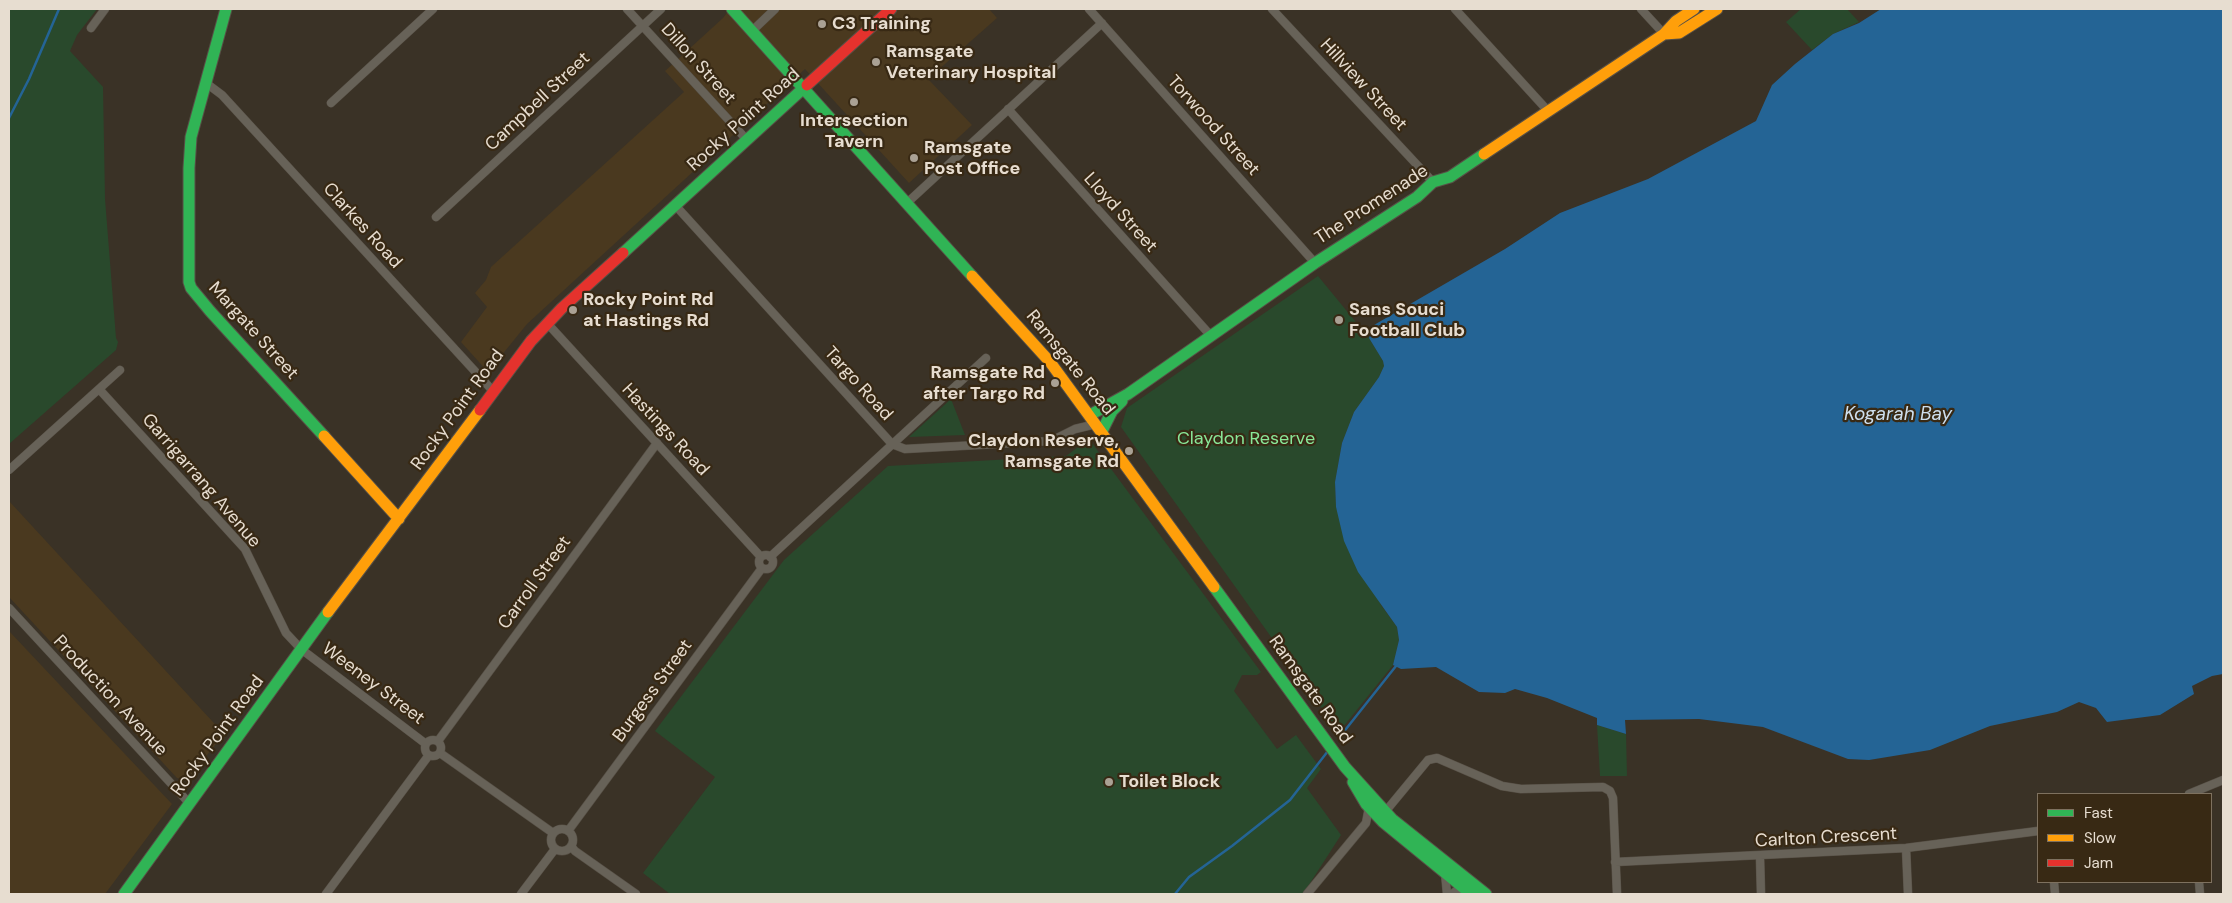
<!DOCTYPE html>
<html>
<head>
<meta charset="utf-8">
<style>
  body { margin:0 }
  #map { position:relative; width:2232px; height:903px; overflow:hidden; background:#3a3226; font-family:"DM Sans",sans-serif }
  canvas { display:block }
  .frame { position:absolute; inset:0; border:10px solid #e7ddd0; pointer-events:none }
  .legend { position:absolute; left:2037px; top:793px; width:175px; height:90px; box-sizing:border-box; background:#382914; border:1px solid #7e715f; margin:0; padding:6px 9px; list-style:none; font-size:15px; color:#e7ddd0 }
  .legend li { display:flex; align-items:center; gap:10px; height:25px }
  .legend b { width:25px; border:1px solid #7e715f }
</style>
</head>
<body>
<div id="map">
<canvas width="2232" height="903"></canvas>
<div class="frame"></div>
<ul class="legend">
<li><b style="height:6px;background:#30b455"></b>Fast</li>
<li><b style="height:6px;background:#ff9f0a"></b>Slow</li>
<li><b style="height:6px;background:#e5322d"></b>Jam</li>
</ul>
</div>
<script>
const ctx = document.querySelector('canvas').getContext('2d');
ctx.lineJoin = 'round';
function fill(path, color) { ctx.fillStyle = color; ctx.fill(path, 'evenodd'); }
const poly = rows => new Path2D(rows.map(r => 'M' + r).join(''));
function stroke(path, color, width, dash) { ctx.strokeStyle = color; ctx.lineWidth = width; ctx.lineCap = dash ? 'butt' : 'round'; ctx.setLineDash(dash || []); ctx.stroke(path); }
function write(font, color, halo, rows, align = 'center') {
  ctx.font = font + ' "DM Sans",sans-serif'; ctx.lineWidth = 4.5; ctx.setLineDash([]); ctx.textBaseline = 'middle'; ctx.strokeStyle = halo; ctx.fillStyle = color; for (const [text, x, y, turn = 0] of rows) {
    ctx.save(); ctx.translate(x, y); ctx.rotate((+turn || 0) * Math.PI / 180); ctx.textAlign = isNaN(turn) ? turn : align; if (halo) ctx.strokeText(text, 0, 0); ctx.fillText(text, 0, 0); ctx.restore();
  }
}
fill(poly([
  [730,9,989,9,997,18,928,79,972,125,909,183,805,69,527,324,488,372,461,342,487,307,475,293,486,280,491,267,684,92,665,71,723,18],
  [9,501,224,734,187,780,177,778,9,597],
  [9,631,172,804,105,894,9,894]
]), '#4a391f');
fill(poly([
  [9,9,97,9,77,35,70,51,103,87,105,199,116,338,118,342,116,350,9,444],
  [1801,9,1847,9,1859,22,1833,34,1812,50,1786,22],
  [1318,276,1369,338,1383,361,1384,366,1379,377,1354,412,1342,443,1335,482,1336,507,1381,605,1397,627,1399,640,1393,665,1339,732,1121,427,1127,408],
  [951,399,965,435,909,437],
  [1089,439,1261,672,1257,675,1242,675,1234,691,1277,749,1296,735,1321,769,1307,788,1341,835,1303,894,670,894,643,873,715,777,655,731,784,560,888,466,1066,456],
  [1597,725,1626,734,1627,776,1600,776]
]), '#29492c');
fill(poly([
  [1881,9,2223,9,2223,674,2212,676,2192,686,2194,694,2160,715,2107,722,2096,708,2079,702,2057,712,1990,726,1930,750,1869,760,1848,759,1763,727,1699,719,1625,720,1626,734,1597,725,1597,718,1547,698,1515,689,1505,693,1479,692,1436,667,1401,669,1393,665,1399,640,1397,627,1358,572,1344,541,1336,507,1335,482,1342,443,1354,412,1379,377,1384,366,1383,361,1369,338,1374,325,1505,249,1560,213,1648,179,1756,121,1772,85,1795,64,1833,34,1859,23]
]), '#246495');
stroke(poly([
  [9,118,29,79,59,9],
  [1342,734,1396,666],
  [1175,894,1189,877,1232,846,1290,800,1328,751]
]), '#246495', 2.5);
const street = poly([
  [627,9,747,140],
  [1089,9,1315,263],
  [1272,9,1433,182],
  [1455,9,1548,111],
  [1641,9,1664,34],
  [91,28,105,9],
  [752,31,775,9],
  [206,83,222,95,493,391],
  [331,103,433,9],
  [1008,109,1211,336],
  [908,202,1102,23],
  [675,205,892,444,905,449,1051,441,1075,429,1096,424],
  [436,217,661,9],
  [547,323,761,557],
  [99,389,245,549,286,633,301,649,426,744],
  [9,470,120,370],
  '759 562a7 7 0 1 1 14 0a7 7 0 1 1-14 0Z',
  [770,557,986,358],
  [9,608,190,804],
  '425 748a8 8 0 1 1 16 0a8 8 0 1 1-16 0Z',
  [438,741,657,443],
  [440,753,553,833],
  [2189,794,2223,780],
  [1385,812,1428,760,1437,758,1502,786,1521,789,1603,787,1610,791,1613,798,1617,894],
  '551 840a11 11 0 1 1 22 0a11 11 0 1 1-22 0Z',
  [568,831,762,568],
  [571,846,575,851,636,894],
  [1906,848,1908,894],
  [1760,857,1761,894],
  [1615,862,1906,848,2038,831],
  [1445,873,1447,894],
  [2054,882,2055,894],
  [2199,882,2200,894],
  [326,894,429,755],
  [521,894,555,849],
  [1307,894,1366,823,1369,807],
  [1452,894,1457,890,1464,889]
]);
const fast = poly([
  [226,9,191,137,189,168,189,282,191,288,210,311,324,436],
  [732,9,972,276],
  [623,253,807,85],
  [1090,415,1128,394,1315,263,1417,197,1433,182,1450,177,1484,154],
  [1102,431,1112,411,1122,401],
  [1214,587,1345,767,1392,819,1486,894],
  [1353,782,1366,804,1383,822,1471,894],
  [124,894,328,612]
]);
const slow = poly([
  [1664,34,1679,33,1717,9],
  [1484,154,1664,34,1676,21,1694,9],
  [972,276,1050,362,1214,587],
  [324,436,399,519],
  [328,612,480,410]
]);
const jam = poly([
  [807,85,891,9],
  [480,410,531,341,562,308,623,253]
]);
stroke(street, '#575046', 9);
stroke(fast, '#575046', 13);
stroke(slow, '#575046', 13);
stroke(jam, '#575046', 13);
stroke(street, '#676258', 8);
stroke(fast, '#30b455', 11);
stroke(slow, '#ff9f0a', 11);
stroke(jam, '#e5322d', 11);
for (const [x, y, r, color] of [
  [822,24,5,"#aaa194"],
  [876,62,5,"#aaa194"],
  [854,102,5,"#aaa194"],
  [914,158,5,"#aaa194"],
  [573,310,5,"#aaa194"],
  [1339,320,5,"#aaa194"],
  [1055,383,5,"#aaa194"],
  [1129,451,5,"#aaa194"],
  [1109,782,5,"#aaa194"]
]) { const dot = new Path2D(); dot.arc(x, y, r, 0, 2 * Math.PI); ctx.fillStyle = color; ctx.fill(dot); stroke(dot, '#382914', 2); }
write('bold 18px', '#e7ddd0', '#382914', [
  ["C3 Training",832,24],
  ["Ramsgate",886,52],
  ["Veterinary Hospital",886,73],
  ["Intersection",854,121,"center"],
  ["Tavern",854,142,"center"],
  ["Ramsgate",924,148],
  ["Post Office",924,169],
  ["Rocky Point Rd",583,300],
  ["at Hastings Rd",583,321],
  ["Sans Souci",1349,310],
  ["Football Club",1349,331],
  ["Ramsgate Rd",1045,373,"right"],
  ["after Targo Rd",1045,394,"right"],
  ["Claydon Reserve,",1119,441,"right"],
  ["Ramsgate Rd",1119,462,"right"],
  ["Toilet Block",1119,782]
], 'left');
write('18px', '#e7ddd0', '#382914', [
  ["Dillon Street",698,64,48],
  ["Hillview Street",1363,85,47],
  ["Campbell Street",538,102,-43],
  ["Rocky Point Road",744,120,-42],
  ["Torwood Street",1213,126,48],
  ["The Promenade",1372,205,-33],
  ["Lloyd Street",1120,213,48],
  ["Clarkes Road",362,226,48],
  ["Margate Street",253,331,48],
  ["Ramsgate Road",1070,363,51],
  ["Targo Road",858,384,48],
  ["Rocky Point Road",458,410,-54],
  ["Hastings Road",665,430,47],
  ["Garrigarrang Avenue",201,481,49],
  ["Carroll Street",535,583,-54],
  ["Weeney Street",373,684,37],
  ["Ramsgate Road",1310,690,54],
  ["Burgess Street",653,691,-54],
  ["Production Avenue",110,696,47],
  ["Rocky Point Road",218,736,-54],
  ["Carlton Crescent",1826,838,-3]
]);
write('18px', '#89e798', '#382914', [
  ["Claydon Reserve",1246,439]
]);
write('italic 19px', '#cedfee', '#382914', [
  ["Kogarah Bay",1898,415]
]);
</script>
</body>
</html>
